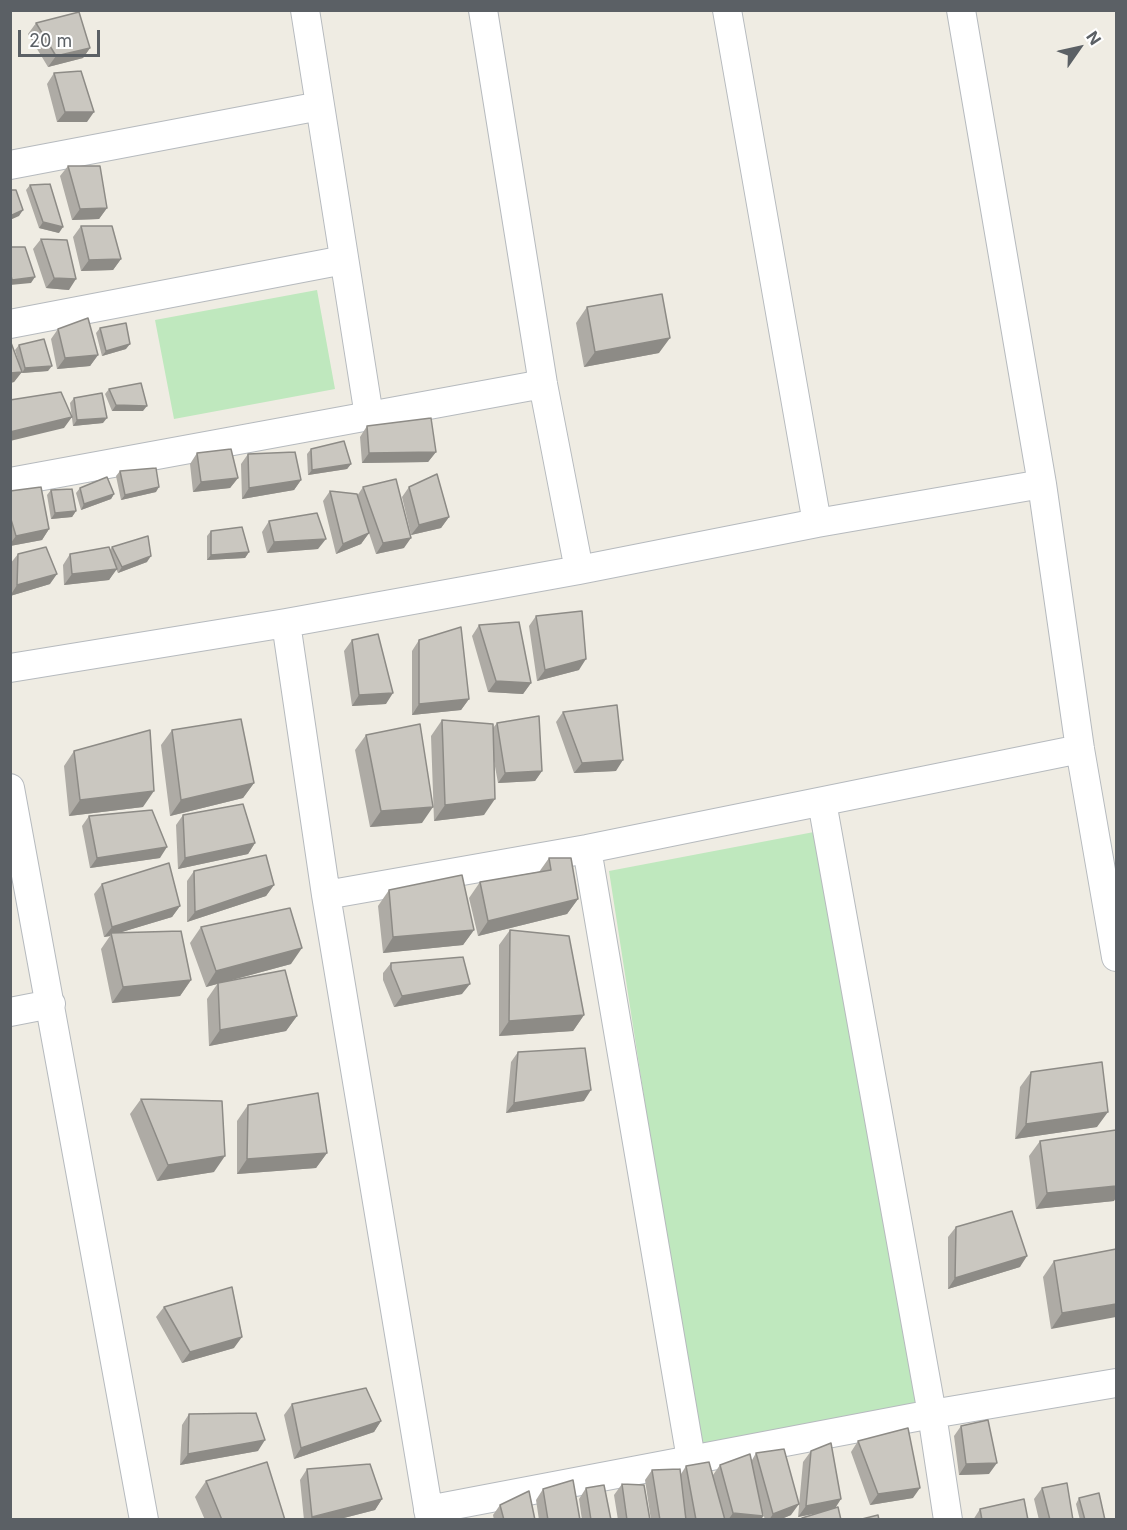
<!DOCTYPE html>
<html>
<head>
<meta charset="utf-8">
<style>
  body { margin:0 }
  #map { position:relative; width:1127px; height:1530px; overflow:hidden; background:#efece3; font-family:Inter,sans-serif }
  canvas { display:block }
  .frame { position:absolute; inset:0; border:12px solid #5b6065; pointer-events:none }
  .north { position:absolute; left:1049px; top:18px; width:60px; height:60px; -webkit-text-stroke:4px #fff; paint-order:stroke; rotate:56deg; font-size:16px; font-weight:700; line-height:24px; text-align:center; color:#5b6065 }
  .north::after { content:''; display:block; margin:auto; width:21px; height:27px; background:#5b6065; clip-path:polygon(50% 0,100% 100%,50% 72%,0 100%) }
  .scale { position:absolute; left:18px; top:30px; width:82px; height:27px; box-sizing:border-box; border:3px solid #5b6065; border-top:0; padding-left:8px; font-size:18px; line-height:21px; white-space:nowrap; color:#5b6065; -webkit-text-stroke:4px #fff; paint-order:stroke }
</style>
</head>
<body>
<div id="map">
<canvas width="1127" height="1530"></canvas>
<div class="frame"></div>
<div class="north">N</div>
<div class="scale">20 m</div>
</div>
<script>
const ctx = document.querySelector('canvas').getContext('2d');
ctx.lineJoin = 'round';
function fill(path, color) { ctx.fillStyle = color; ctx.fill(path, 'evenodd'); }
const poly = rows => new Path2D(rows.map(r => 'M' + r).join(''));
function stroke(path, color, width, dash) { ctx.strokeStyle = color; ctx.lineWidth = width; ctx.lineCap = dash ? 'butt' : 'round'; ctx.setLineDash(dash || []); ctx.stroke(path); }
fill(poly([
  [317,290,335,389,174,419,155,320],
  [814,832,919,1422,700,1458,609,871]
]), '#bfe8be');
const street = poly([
  [305,10,369,416],
  [483,10,543,384,579,570],
  [727,10,817,523],
  [961,10,1042,484,1080,749,1116,957],
  [10,165,320,106],
  [10,324,344,260],
  [10,482,543,384],
  [286,623,326,895,430,1520],
  [10,668,286,623,579,570,817,523,1042,484],
  [10,788,144,1520],
  [822,802,932,1414,948,1520],
  [587,849,691,1459],
  [326,895,587,849,1080,749],
  [10,1012,51,1004],
  [428,1510,932,1414,1116,1383]
]);
stroke(street, '#b6babe', 30);
stroke(street, '#fff', 28);
fill(poly([
  [36,23,90,48,83,58,48,67,28,34],
  [54,73,87,122,57,122,47,84],
  [68,166,107,208,99,219,72,220,60,176],
  [30,185,59,233,39,228,26,190],
  [81,226,121,259,113,270,81,271,73,237],
  [41,239,69,290,46,288,33,249],
  [587,307,659,353,584,367,576,323],
  [100,328,126,349,102,356,96,333],
  [58,329,98,355,90,366,57,369,51,339],
  [10,340,19,363,15,350,19,345,48,371,22,373,21,372,14,382,10,383],
  [109,389,143,411,112,411,105,394],
  [74,398,103,423,73,426,70,403],
  [367,426,436,452,428,462,362,463,360,437],
  [311,449,351,464,347,469,308,475,307,454],
  [197,453,238,478,230,488,193,492,190,464],
  [248,454,301,480,294,490,242,499,241,464],
  [120,471,156,492,121,500,116,476],
  [363,487,404,548,376,554,369,533,361,544,336,554,323,501,330,491,357,496],
  [409,487,449,517,441,528,411,535,402,497],
  [80,488,114,494,111,499,81,510,76,493],
  [51,490,76,511,72,517,51,519,47,495],
  [10,491,49,529,42,540,10,546],
  [269,521,318,549,267,553,262,532],
  [211,531,249,552,245,558,207,560,207,536],
  [112,547,147,562,118,573,116,569,109,580,64,585,63,565,70,554,110,550],
  [18,554,50,584,10,596,10,564],
  [536,616,579,670,537,681,529,626],
  [479,625,531,683,523,694,488,692,472,636],
  [352,640,386,704,352,706,344,651],
  [419,640,469,699,461,710,412,715,412,651],
  [563,712,616,771,574,773,556,722],
  [442,720,493,728,497,723,542,771,535,781,498,783,494,761,484,815,434,821,431,736],
  [172,730,254,783,243,798,170,816,161,745],
  [366,735,422,823,370,827,355,750],
  [74,751,143,807,69,816,64,766],
  [183,815,255,843,248,854,178,869,176,825],
  [89,816,160,858,90,868,82,826],
  [549,858,578,899,567,914,478,936,469,898,480,882,539,872],
  [194,871,274,885,266,896,187,922,187,881],
  [102,884,180,906,172,917,118,933,191,980,180,996,112,1003,101,949,110,936,104,937,94,894],
  [389,890,474,930,463,945,383,953,378,906],
  [201,927,291,964,206,987,190,943],
  [510,930,584,1015,573,1031,499,1036,499,945],
  [391,963,462,994,394,1007,383,980,383,973],
  [218,983,297,1016,286,1031,209,1046,207,999],
  [518,1052,584,1101,506,1113,511,1062],
  [1031,1072,1097,1127,1015,1139,1020,1087],
  [141,1099,214,1172,157,1181,130,1114],
  [248,1105,327,1153,316,1168,237,1174,237,1121],
  [1040,1141,1114,1201,1036,1209,1029,1156],
  [956,1227,1020,1267,948,1289,948,1237],
  [1116,1249,1051,1329,1043,1277,1054,1261],
  [164,1307,234,1348,182,1363,156,1317],
  [292,1404,381,1421,374,1432,294,1459,284,1415],
  [189,1414,258,1451,180,1465,182,1425],
  [961,1426,989,1474,959,1475,954,1436],
  [858,1441,913,1498,870,1505,851,1452],
  [811,1451,825,1511,798,1517,803,1462],
  [756,1453,791,1515,779,1520,765,1520,763,1513,763,1516,761,1520,651,1520,645,1480,652,1470,681,1474,686,1466,713,1475,720,1465,752,1460],
  [307,1469,382,1499,375,1510,336,1520,304,1520,300,1480],
  [206,1481,285,1520,205,1520,195,1497],
  [622,1484,650,1520,618,1520,614,1495],
  [586,1488,611,1520,582,1520,579,1499],
  [1042,1488,1073,1520,1039,1520,1034,1499],
  [543,1489,580,1520,539,1520,536,1500],
  [1116,1491,1116,1512,1115,1493],
  [1079,1498,1105,1520,1080,1520,1076,1504],
  [500,1505,535,1520,494,1520,493,1515],
  [980,1509,1028,1520,973,1520]
]), '#aeaba5');
fill(poly([
  [90,48,83,58,48,67,56,56],
  [65,112,94,112,87,122,57,122],
  [107,208,99,219,72,220,80,209],
  [23,210,19,216,10,220,10,216],
  [43,222,63,227,59,233,39,228],
  [121,259,113,270,81,271,89,260],
  [35,277,31,283,10,285,10,283,12,280],
  [54,278,76,279,69,290,46,288],
  [670,338,659,353,584,367,595,352],
  [130,344,126,349,102,356,106,351],
  [98,355,90,366,57,369,65,358],
  [52,366,48,371,22,373,25,368],
  [22,372,14,382,10,383,10,373],
  [116,405,147,406,143,411,112,411],
  [72,417,64,428,10,441,10,432],
  [107,418,103,423,73,426,77,420],
  [436,452,428,462,362,463,369,453],
  [351,464,347,469,308,475,312,470],
  [238,478,230,488,193,492,201,482],
  [301,480,294,490,242,499,249,488],
  [159,487,156,492,121,500,125,495],
  [114,494,111,499,81,510,84,504],
  [76,511,72,517,51,519,55,513],
  [449,517,441,528,411,535,419,525],
  [49,529,42,540,10,546,10,544,16,536],
  [369,533,361,544,336,554,343,544],
  [411,538,404,548,376,554,383,543],
  [326,539,318,549,267,553,274,542],
  [249,552,245,558,207,560,211,555],
  [151,556,147,562,118,573,122,567],
  [117,569,109,580,64,585,72,574],
  [57,574,50,584,10,596,17,585],
  [586,659,579,670,537,681,545,670],
  [496,681,531,683,523,694,488,692],
  [393,693,386,704,352,706,359,695],
  [469,699,461,710,412,715,419,704],
  [623,760,616,771,574,773,582,763],
  [542,771,535,781,498,783,505,773],
  [254,783,243,798,170,816,181,800],
  [154,791,143,807,69,816,80,800],
  [495,799,484,815,434,821,445,805],
  [433,807,422,823,370,827,381,811],
  [255,843,248,854,178,869,185,858],
  [167,847,160,858,90,868,97,858],
  [274,885,266,896,187,922,195,912],
  [578,899,567,914,478,936,488,921],
  [180,906,172,917,112,935,111,933,110,936,104,937,112,927],
  [474,930,463,945,383,953,393,937],
  [302,948,291,964,206,987,216,971],
  [191,980,180,996,112,1003,123,987],
  [470,984,462,994,394,1007,402,996],
  [584,1015,573,1031,499,1036,509,1021],
  [297,1016,286,1031,209,1046,220,1030],
  [591,1090,584,1101,506,1113,514,1103],
  [1108,1112,1097,1127,1015,1139,1026,1124],
  [327,1153,316,1168,237,1174,247,1159],
  [225,1156,214,1172,157,1181,168,1165],
  [1116,1186,1116,1198,1114,1201,1036,1209,1047,1193],
  [1027,1256,1020,1267,948,1289,955,1278],
  [1116,1304,1116,1317,1051,1329,1062,1313],
  [242,1337,234,1348,182,1363,190,1352],
  [381,1421,374,1432,294,1459,301,1448],
  [265,1440,258,1451,180,1465,188,1454],
  [997,1463,989,1474,959,1475,966,1464],
  [920,1488,913,1498,870,1505,878,1494],
  [382,1499,375,1510,336,1520,310,1520,312,1517],
  [841,1499,834,1510,798,1517,806,1506],
  [799,1504,791,1515,779,1520,769,1520,773,1514],
  [733,1513,763,1516,761,1520,728,1520]
]), '#8d8b86');
const building = poly([
  [79,12,90,48,56,56,36,23,79,12],
  [81,71,94,112,65,112,54,73,81,71],
  [68,166,100,166,107,208,80,209,68,166],
  [50,184,63,227,43,222,30,185,50,184],
  [10,190,16,190,23,210,10,216,10,190],
  [81,226,112,226,121,259,89,260,81,226],
  [41,239,67,240,76,279,54,278,41,239],
  [10,247,25,247,35,277,12,280,10,272,10,247],
  [662,294,670,338,595,352,587,307,662,294],
  [88,318,98,355,65,358,58,329,88,318],
  [126,323,130,344,106,351,100,328,126,323],
  [44,339,52,366,25,368,19,345,44,339],
  [10,340,22,372,10,373,10,340],
  [141,383,147,406,116,405,109,389,141,383],
  [61,392,72,417,10,432,10,400,61,392],
  [102,393,107,418,77,420,74,398,102,393],
  [431,418,436,452,369,453,367,426,431,418],
  [344,441,351,464,312,470,311,449,344,441],
  [231,449,238,478,201,482,197,453,231,449],
  [295,452,301,480,249,488,248,454,295,452],
  [156,468,159,487,125,495,120,471,156,468],
  [437,474,449,517,419,525,409,487,437,474],
  [107,477,114,494,84,504,80,488,107,477],
  [396,479,411,538,383,543,363,487,396,479],
  [41,487,49,529,16,536,10,516,10,491,41,487],
  [72,489,76,511,55,513,51,490,72,489],
  [330,491,357,494,369,533,343,544,330,491],
  [317,513,326,539,274,542,269,521,317,513],
  [242,527,249,552,211,555,211,531,242,527],
  [148,536,151,556,122,567,112,547,148,536],
  [46,547,57,574,17,585,18,554,46,547],
  [109,547,117,569,72,574,70,554,109,547],
  [582,611,586,659,545,670,536,616,582,611],
  [519,622,531,683,496,681,479,625,519,622],
  [461,627,469,699,419,704,419,640,461,627],
  [378,634,393,693,359,695,352,640,378,634],
  [617,705,623,760,582,763,563,712,617,705],
  [539,716,542,771,505,773,497,723,539,716],
  [241,719,254,783,181,800,172,730,241,719],
  [442,720,493,724,495,799,445,805,442,720],
  [420,724,433,807,381,811,366,735,420,724],
  [150,730,154,791,80,800,74,751,150,730],
  [243,804,255,843,185,858,183,815,243,804],
  [152,810,167,847,97,858,89,816,152,810],
  [266,855,274,885,195,912,194,871,266,855],
  [549,858,571,858,578,899,488,921,480,882,551,870,549,858],
  [169,863,180,906,112,927,102,884,169,863],
  [462,875,474,930,393,937,389,890,462,875],
  [290,908,302,948,216,971,201,927,290,908],
  [510,930,569,936,584,1015,509,1021,510,930],
  [181,931,191,980,123,987,111,933,181,931],
  [463,957,470,984,402,996,391,969,391,963,463,957],
  [285,970,297,1016,220,1030,218,983,285,970],
  [585,1048,591,1090,514,1103,518,1052,585,1048],
  [1102,1062,1108,1112,1026,1124,1031,1072,1102,1062],
  [318,1093,327,1153,247,1159,248,1105,318,1093],
  [141,1099,222,1101,225,1156,168,1165,141,1099],
  [1116,1130,1116,1186,1047,1193,1040,1141,1116,1130],
  [1012,1211,1027,1256,955,1278,956,1227,1012,1211],
  [1116,1249,1116,1304,1062,1313,1054,1261,1116,1249],
  [232,1287,242,1337,190,1352,164,1307,232,1287],
  [366,1388,381,1421,301,1448,292,1404,366,1388],
  [256,1413,265,1440,188,1454,189,1414,256,1413],
  [988,1420,997,1463,966,1464,961,1426,988,1420],
  [908,1428,920,1488,878,1494,858,1441,908,1428],
  [831,1443,841,1499,806,1506,811,1451,831,1443],
  [784,1449,799,1504,773,1514,756,1453,784,1449],
  [750,1454,763,1516,733,1513,720,1465,750,1454],
  [267,1462,285,1520,222,1520,206,1481,267,1462],
  [709,1462,725,1520,696,1520,686,1466,709,1462],
  [370,1464,382,1499,312,1517,307,1469,370,1464],
  [680,1469,686,1520,660,1520,652,1470,680,1469],
  [573,1480,580,1520,548,1520,543,1489,573,1480],
  [1067,1483,1073,1520,1050,1520,1042,1488,1067,1483],
  [622,1484,644,1485,650,1520,627,1520,622,1484],
  [604,1485,611,1520,591,1520,586,1488,604,1485],
  [529,1491,535,1520,504,1520,500,1505,529,1491],
  [1099,1493,1105,1520,1085,1520,1079,1498,1099,1493],
  [1024,1499,1028,1520,982,1520,980,1509,1024,1499],
  [838,1507,841,1520,803,1520,802,1518,838,1507],
  [878,1515,879,1520,858,1520,878,1515]
]);
fill(building, '#cac7c0');
stroke(building, '#8d8b86', 1.5);
</script>
</body>
</html>
